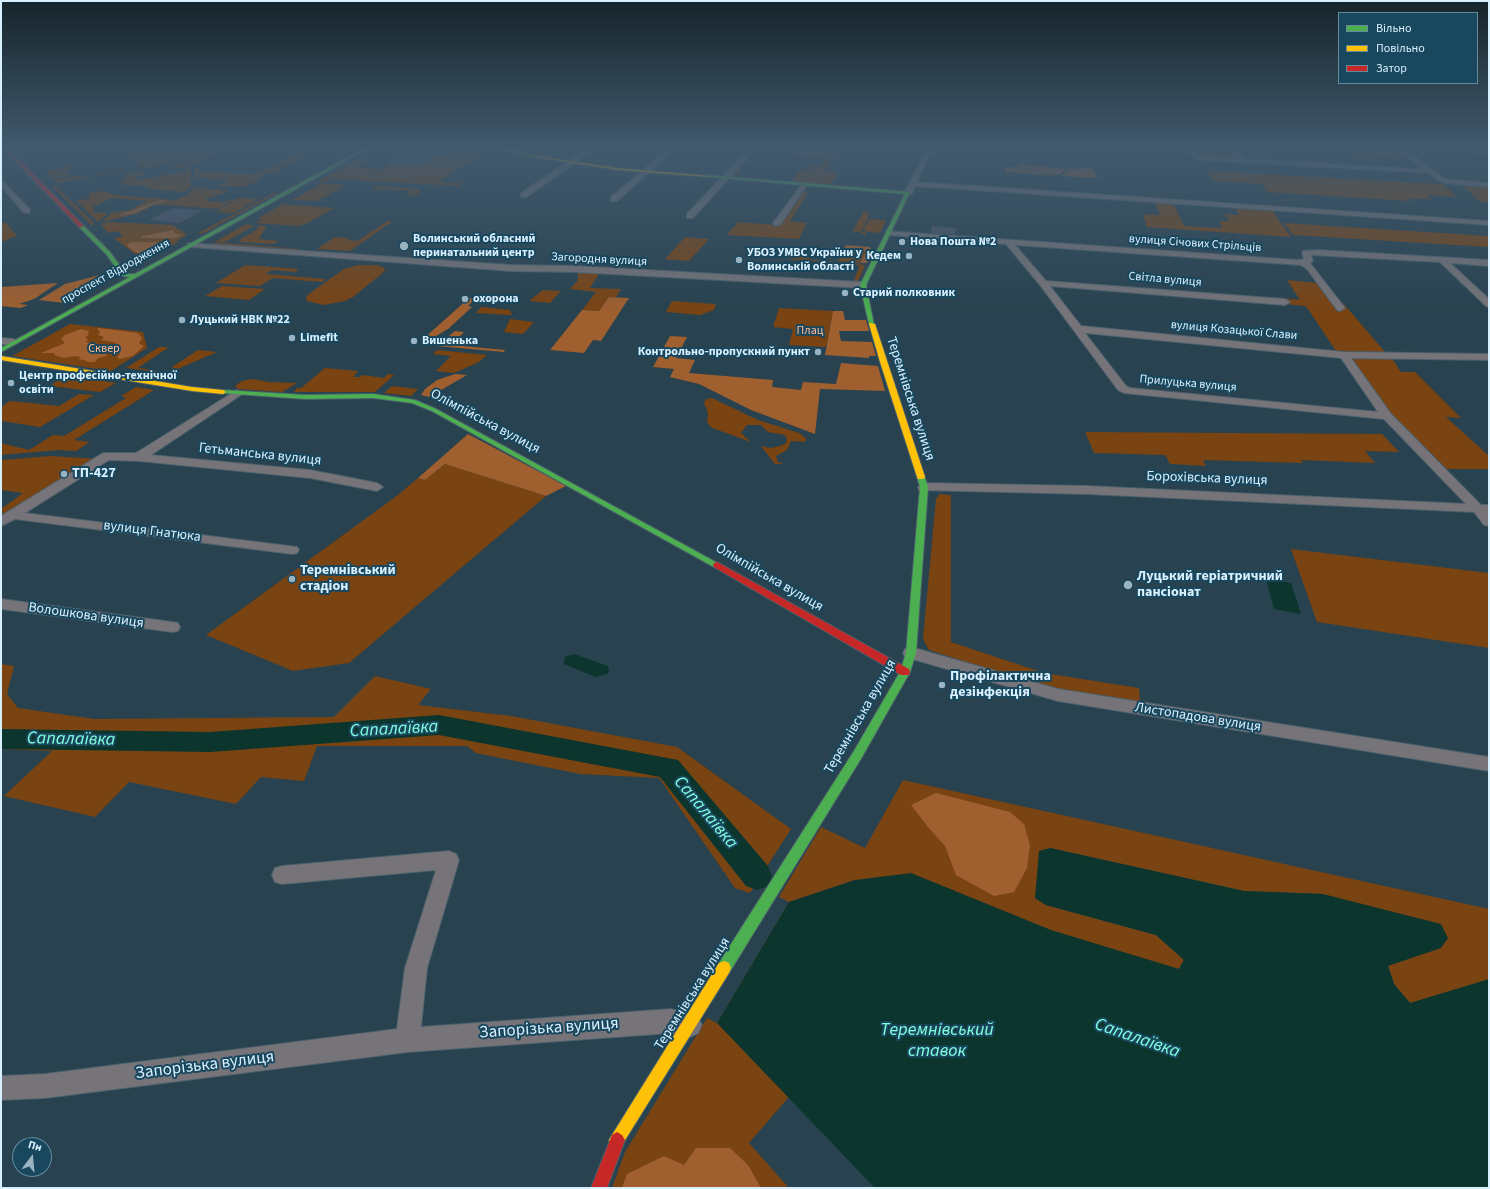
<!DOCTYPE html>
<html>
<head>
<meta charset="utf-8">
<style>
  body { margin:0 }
  #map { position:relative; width:1490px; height:1189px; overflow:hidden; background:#28424f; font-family:"Source Sans 3",sans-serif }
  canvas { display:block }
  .frame { position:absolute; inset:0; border:2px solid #d8f0fe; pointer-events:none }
  .legend { position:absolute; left:1338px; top:12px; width:140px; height:72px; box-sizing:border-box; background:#19475e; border:1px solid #658b9e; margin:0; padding:5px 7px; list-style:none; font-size:12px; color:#d8f0fe }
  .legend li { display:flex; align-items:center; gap:8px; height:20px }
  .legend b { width:20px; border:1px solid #658b9e }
  .north { position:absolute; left:12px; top:1137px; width:40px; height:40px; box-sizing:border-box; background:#19475e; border:1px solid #658b9e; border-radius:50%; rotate:16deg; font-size:11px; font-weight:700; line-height:16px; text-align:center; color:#d8f0fe }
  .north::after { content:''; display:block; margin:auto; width:14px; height:18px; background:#9ab3c1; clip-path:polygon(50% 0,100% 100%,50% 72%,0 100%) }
</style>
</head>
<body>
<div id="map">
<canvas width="1490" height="1189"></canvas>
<div class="frame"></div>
<ul class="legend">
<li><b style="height:5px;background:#4caf50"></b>Вільно</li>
<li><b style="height:5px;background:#ffc107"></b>Повільно</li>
<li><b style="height:5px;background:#c62828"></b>Затор</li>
</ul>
<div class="north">Пн</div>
</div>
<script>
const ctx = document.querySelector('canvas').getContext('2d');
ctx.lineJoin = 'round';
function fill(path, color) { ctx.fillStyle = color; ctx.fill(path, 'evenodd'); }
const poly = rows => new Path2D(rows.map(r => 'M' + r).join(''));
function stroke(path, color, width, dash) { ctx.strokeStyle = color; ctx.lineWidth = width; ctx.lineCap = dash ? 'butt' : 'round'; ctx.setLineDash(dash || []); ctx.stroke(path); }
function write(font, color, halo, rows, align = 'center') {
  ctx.font = font + ' "Source Sans 3",sans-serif'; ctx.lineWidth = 4; ctx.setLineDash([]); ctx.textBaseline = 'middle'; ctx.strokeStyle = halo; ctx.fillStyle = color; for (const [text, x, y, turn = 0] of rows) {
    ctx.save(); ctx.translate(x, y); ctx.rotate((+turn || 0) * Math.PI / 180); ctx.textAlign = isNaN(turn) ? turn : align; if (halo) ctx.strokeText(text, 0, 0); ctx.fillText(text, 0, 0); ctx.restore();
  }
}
fill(poly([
  [139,147,170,148,230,147,192,165,186,160,144,169,119,150],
  [345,147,356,147,343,155,289,152,297,148,300,148,295,151,327,153,334,149,341,150],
  [795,147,842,147,825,171,860,174,838,173,831,184,893,190,730,178,739,168,742,168,735,177,791,182,800,170,808,171,813,165,819,166,825,158,788,155],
  [1193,147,1230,147,1241,160,1200,157],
  [1272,147,1326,147,1331,153,1275,150],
  [1344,147,1361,147,1364,151,1400,153,1408,159,1371,156,1377,161,1357,160],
  [447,152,482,153,439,182,462,183,458,186,330,179,325,182,318,181,359,158,372,159,358,167,380,169,388,164,420,166,436,155,442,156],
  [295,154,309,155,279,168,283,169,273,174,267,173,257,179,261,179,247,186,216,187,230,180,195,178,194,166,203,172,255,174],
  [184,162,191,167,191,188,183,192,148,189,152,188,138,185,127,186,120,180,127,179,122,175,141,171,146,175,136,177,139,180,188,170,185,167,174,169,170,166],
  [76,165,71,169,60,171,67,172,71,175,53,179,45,171],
  [129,168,125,169,126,170,58,183,54,180,81,175,83,177],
  [1208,171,1442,184,1458,197,1427,195,1432,200,1409,198,1411,201,1267,192,1262,184,1213,181],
  [322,183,346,185,317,201,292,200],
  [1461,185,1489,186,1489,196,1487,197,1489,202,1481,202],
  [52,186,56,186,95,224,91,225],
  [376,186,417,189,422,191,416,195,405,196,413,191,372,189],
  [196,188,226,190,228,192,205,199,207,201,224,202,234,199,219,209,165,205,191,193,188,192],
  [102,191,117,195,174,200,163,205,155,205,136,214,102,222,111,213,129,210,147,201,112,198,94,206,93,212,108,213,98,222,76,201,91,198,88,193],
  [801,192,808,193,790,221,807,223,799,239,727,235,738,222,779,225],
  [274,193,278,193,202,234,198,233],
  [238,198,259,199,233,213,216,212],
  [1155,202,1173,203,1184,226,1222,228,1219,221,1229,221,1225,214,1239,215,1235,208,1272,210,1291,237,1147,227,1143,214,1160,215],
  [283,204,334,208,306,224,299,226,256,223,262,219,257,219],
  [863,212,870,213,861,232,866,232,865,235,858,231,852,233],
  [869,219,886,220,880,233,863,231],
  [387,221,393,221,350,251,317,249,335,237,350,238,346,240,358,241],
  [110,222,173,225,187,235,176,241,180,241,159,253,144,255,135,254,114,238,123,236,118,231,109,233,100,224],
  [1,223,6,223,17,236,1,242],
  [1284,223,1489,236,1489,247,1293,235],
  [247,224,254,226,225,242,216,241],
  [264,225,266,226,265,229,259,239,279,241,273,244,240,242,239,240,258,229,256,227],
  [685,237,709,239,689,261,665,259],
  [214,242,300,249,297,251,215,245],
  [796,244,799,251,812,260,861,264,865,266,857,283,853,283,860,265,789,259],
  [844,249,867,251,861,263,838,261],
  [245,265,299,269,295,272,272,270,266,274,326,279,322,282,273,278,260,286,216,283],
  [358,265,378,265,384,268,385,271,353,297,345,301,323,305,307,301,306,297,310,293,344,269],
  [578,271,600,272,590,288,621,289,616,297,609,297,599,311,582,310,596,292,570,289,578,280],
  [1287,280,1317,283,1331,302,1343,303,1385,352,1336,351,1306,306,1285,304,1282,298,1300,300],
  [222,286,265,289,249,300,205,296],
  [543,290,561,291,550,303,529,301],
  [672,301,716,304,714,310,700,315,666,312],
  [481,307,510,310,512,315,476,313],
  [779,308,833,311,826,347,789,345,793,329,773,327],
  [510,319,534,322,523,334,504,332],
  [70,324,143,332,147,348,111,371,12,356],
  [159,347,169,347,138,368,168,372,167,373,126,368],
  [198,350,217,352,173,371,172,367],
  [437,350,487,355,479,362,454,373,436,371,451,356,433,354],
  [1351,357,1391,357,1401,372,1415,372,1461,418,1446,417,1489,456,1489,469,1445,469,1390,413],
  [325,368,358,371,353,377,360,377,362,375,384,378,388,374,394,375,375,392,294,392,297,388,301,388],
  [65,375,116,383,100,392,50,386],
  [253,379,269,382,297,383,282,392,238,389,235,386,242,381],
  [392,386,418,389,411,396,384,393],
  [136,387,154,390,74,440,90,442,76,451,58,450,1,455,1,443,29,450,53,435,64,436,126,398,121,396],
  [79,394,94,395,40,427,1,421,1,407,10,401,59,406],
  [712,398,758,420,799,433,806,438,805,442,791,441,787,450,776,456,778,462,784,464,775,464,761,446,771,448,780,446,786,443,787,439,785,435,768,432,761,425,747,425,741,433,751,442,712,428,707,422,708,413,704,403,706,399],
  [1085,432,1382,434,1399,452,1365,451,1375,463,1301,460,1303,463,1203,460,1206,466,1170,464,1165,455,1094,453],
  [51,456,99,459,9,514,1,513,1,509,23,493,1,490,1,460],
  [445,464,546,496,349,663,293,671,206,635,398,495,418,478,425,480],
  [940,494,951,495,951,642,1044,673,1139,688,1140,700,1134,704,1051,689,929,650,923,639,936,499],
  [1291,549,1489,573,1489,648,1317,622],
  [1,664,14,666,7,694,18,708,94,719,334,717,375,676,431,689,418,705,511,716,677,747,791,829,750,893,735,888,659,778,580,774,476,753,467,746,317,746,304,781,261,777,236,804,129,782,95,817,4,796,52,751,1,749],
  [903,780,1489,909,1489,1005,1410,1003,1394,984,1388,965,1441,948,1323,894,1244,891,1050,848,1035,898,1046,905,1156,935,1184,960,1179,969,855,880,789,902,797,1076,788,1098,749,1143,789,1188,612,1188,625,1152,707,1018,717,1023,789,902,779,897,821,827,865,848]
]), '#7a4312');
fill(poly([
  [1018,164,1065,169,1061,174,1055,175,1017,167],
  [1003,166,1019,168,1056,176,1007,172],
  [1093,168,1098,178,1062,176,1068,169],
  [160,200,170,201,155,204,133,214,117,216],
  [174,230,174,233,183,235,175,238,142,238,142,236],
  [132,242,154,242,171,244,152,253,141,254,135,252,128,247,127,244],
  [846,245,870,247,872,252,867,263,861,263,866,251,844,249],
  [100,275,100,283,65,303,39,300,65,284],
  [58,283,34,299,19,304,28,305,21,308,1,306,1,287],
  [609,297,629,298,601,341,593,340,584,353,550,350,582,310,599,311],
  [469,298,476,298,468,306,472,307,448,329,429,340,422,340],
  [833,311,843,311,845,320,866,320,869,331,839,331,841,341,872,342,876,356,869,356,869,358,825,355],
  [99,328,138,333,142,338,139,343,144,346,133,356,119,359,117,357,120,354,117,352,120,348,114,346,116,343,101,340,104,337,98,335,100,332,97,329],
  [81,329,89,331,88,334,89,335,85,337,88,340,86,342,98,344,99,345,98,348,108,350,106,356,98,358,95,362,87,362,87,361,79,359,80,357,75,356,64,358,54,355,55,353,41,353,65,343,61,339,65,335],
  [455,331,464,332,452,345,505,350,504,352,436,346],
  [670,336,687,337,676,358,695,360,689,373,773,380,772,387,801,390,803,382,836,384,841,363,878,366,885,391,820,389,815,434,751,410,699,384,670,377,674,369,653,367],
  [455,374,467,375,429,397,421,395,425,389,437,380],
  [468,434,566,486,546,496,445,464,425,480,418,478],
  [936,793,1010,812,1024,824,1030,845,1027,868,1014,892,994,896,956,875,945,846,928,827,911,805],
  [696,1148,730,1148,748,1165,761,1188,622,1188,627,1174,664,1156,684,1165]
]), '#a05f2e');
fill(poly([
  [1266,579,1291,583,1301,614,1274,609],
  [574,654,608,666,609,671,607,674,596,677,564,664,565,657],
  [1050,848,1244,891,1323,894,1441,924,1448,938,1441,948,1388,966,1394,984,1410,1003,1489,979,1489,1188,875,1188,717,1023,789,902,855,880,911,873,1051,930,1179,969,1184,960,1156,935,1046,905,1035,898,1039,851]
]), '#0c352d');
fill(poly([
  [439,715,678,760,768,866,772,876,768,886,757,890,746,886,660,777,439,735,210,752,1,749,1,729,210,732,439,715]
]), '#0c352d');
fill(poly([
  [403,154,436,155,420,166,386,164],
  [173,208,186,209,203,210,180,223,149,220],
  [932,226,956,228,955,234,931,233],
  [929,240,953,241,952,247,927,245]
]), '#4c5468');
const street = poly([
  [589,147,597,147,527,197,521,197,521,193,589,147],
  [670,147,677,147,617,201,611,201,611,197,670,147],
  [750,147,757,147,693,218,687,218,687,214,750,147],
  [927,147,933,147,917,182,1489,221,1489,225,915,186,912,194,906,194,905,192,927,147],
  [1187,147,1193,147,1199,156,1239,159,1230,147,1237,147,1246,159,1422,169,1395,147,1403,147,1445,179,1489,183,1489,187,1443,183,1428,173,1197,160,1195,159,1187,147],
  [1404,147,1489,149,1489,153,1407,149,1404,147],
  [1,180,30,209,30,213,24,213,1,186,1,180],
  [802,184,807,185,780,225,774,225,773,223,802,184],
  [886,231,1298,260,1304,259,1302,253,1303,251,1318,250,1489,260,1489,266,1450,263,1489,299,1489,307,1486,306,1440,262,1311,255,1313,261,1310,263,1345,308,1340,311,1337,310,1307,269,1301,265,1015,245,1046,281,1285,299,1290,302,1285,305,1050,286,1081,326,1344,352,1489,354,1489,360,1351,358,1391,414,1481,505,1489,505,1489,526,1484,525,1474,512,1087,494,919,490,918,487,924,483,1087,486,1466,504,1384,419,1124,393,1118,390,1040,285,1006,244,889,235,886,235,886,231],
  [1085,333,1341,358,1378,412,1130,388,1126,386,1085,333],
  [188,243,511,265,575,266,863,282,867,285,863,288,575,272,511,271,191,247,188,247,188,243],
  [1,338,14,339,19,342,14,345,1,344,1,338],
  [237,390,243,393,241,395,151,455,310,470,377,483,383,487,377,491,310,478,139,461,109,460,25,513,297,547,299,550,297,553,292,554,15,519,1,526,1,516,103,453,136,453,237,390],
  [1,599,172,622,178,623,180,627,178,631,172,632,1,609,1,599],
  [911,647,1058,689,1489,757,1489,771,1058,701,905,657,903,653,905,649,911,647],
  [449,851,456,854,459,860,427,968,421,1027,671,1009,698,1017,702,1025,698,1033,690,1037,671,1033,408,1052,45,1098,1,1100,1,1076,45,1074,397,1029,405,968,436,870,282,884,275,882,272,875,275,868,282,866,449,851]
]);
const fast = poly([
  [366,147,372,147,1,352,1,348,130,277,122,276,106,254,79,227,79,225,83,225,110,252,126,274,135,274,366,147],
  [707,175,910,192,866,285,874,325,869,324,860,285,905,194,708,177,707,175],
  [223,390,305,395,373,394,415,400,436,409,721,565,717,568,714,567,432,411,412,403,373,398,305,399,221,393,221,391,223,390],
  [918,475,924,475,928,487,916,653,910,672,862,757,729,973,724,975,719,973,717,968,719,963,854,751,900,672,906,653,920,487,917,477,918,475]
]);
const slow = poly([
  [491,147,500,147,533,155,617,168,710,176,708,177,617,170,533,157,491,147],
  [870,323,875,324,925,477,924,479,918,479,917,477,880,362,869,324,870,323],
  [1,356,192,387,223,390,226,392,223,394,192,391,1,360,1,356],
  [724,961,729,963,731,968,729,973,622,1145,617,1148,612,1145,609,1140,612,1135,719,963,724,961]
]);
const jam = poly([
  [7,147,83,225,83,227,79,227,2,147,7,147],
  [717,562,909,669,910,672,909,675,901,675,714,567,713,565,714,563,717,562],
  [617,1132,622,1135,625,1140,607,1188,591,1188,612,1135,617,1132]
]);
stroke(street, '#4b606b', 2);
stroke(fast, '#4b606b', 2);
stroke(slow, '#4b606b', 2);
stroke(jam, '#4b606b', 2);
fill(street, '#767479');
fill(fast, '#4caf50');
fill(slow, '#ffc107');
fill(jam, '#c62828');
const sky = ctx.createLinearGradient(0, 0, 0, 314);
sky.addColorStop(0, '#16242b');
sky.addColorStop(0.47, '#425a6e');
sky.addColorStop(1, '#425a6e00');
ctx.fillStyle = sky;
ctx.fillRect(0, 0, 1490, 314);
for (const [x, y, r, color] of [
  [902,242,4,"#9ab3c1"],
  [404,246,5,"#9ab3c1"],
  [909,256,4,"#9ab3c1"],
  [739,260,4,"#9ab3c1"],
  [845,293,4,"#9ab3c1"],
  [465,299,4,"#9ab3c1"],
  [182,320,4,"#9ab3c1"],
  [292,338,4,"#9ab3c1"],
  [414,341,4,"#9ab3c1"],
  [818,352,4,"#9ab3c1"],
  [11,383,4,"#9ab3c1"],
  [64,474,4,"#9ab3c1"],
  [292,579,4,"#9ab3c1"],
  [1128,585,5,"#9ab3c1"],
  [942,685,4,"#9ab3c1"]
]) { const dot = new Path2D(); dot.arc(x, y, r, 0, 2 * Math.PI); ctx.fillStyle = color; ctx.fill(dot); stroke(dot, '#19475e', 1.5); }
write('bold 12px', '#d8f0fe', '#19475e', [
  ["Волинський обласний",413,239],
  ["перинатальний центр",413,253],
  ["Нова Пошта №2",910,242],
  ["УБОЗ УМВС України у",747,253],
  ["Волинськiй області",747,267],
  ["Кедем",901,256,"right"],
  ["Старий полковник",853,293],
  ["охорона",473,299],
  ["Луцький НВК №22",190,320],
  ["Limefit",300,338],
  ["Вишенька",422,341],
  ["Контрольно-пропускний пункт",810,352,"right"],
  ["Центр професійно-технічної",19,376],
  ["освіти",19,390]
], 'left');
write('12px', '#d8f0fe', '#19475e', [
  ["вулиця Січових Стрільців",1195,244,4],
  ["Загородня вулиця",599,260,3],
  ["проспект Відродження",116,272,-29],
  ["Світла вулиця",1165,280,5],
  ["вулиця Козацької Слави",1234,331,5],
  ["Прилуцька вулиця",1188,384,5]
]);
write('12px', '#febc94', '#19475e', [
  ["Плац",810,331],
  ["Сквер",104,349]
]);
write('14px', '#d8f0fe', '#19475e', [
  ["Теремнівська вулиця",910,399,72],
  ["Олімпійська вулиця",485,422,28],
  ["Гетьманська вулиця",260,455,6],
  ["Борохівська вулиця",1207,479,2],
  ["вулиця Гнатюка",152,532,7],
  ["Олімпійська вулиця",769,578,30],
  ["Волошкова вулиця",86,616,8],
  ["Теремнівська вулиця",861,717,-60],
  ["Листопадова вулиця",1198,718,9],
  ["Теремнівська вулиця",693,994,-58]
]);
write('bold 14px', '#d8f0fe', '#19475e', [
  ["ТП-427",72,474],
  ["Теремнівський",300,571],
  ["стадіон",300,587],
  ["Луцький геріатричний",1137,577],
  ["пансіонат",1137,593],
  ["Профілактична",950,677],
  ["дезінфекція",950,693]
], 'left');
write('17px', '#d8f0fe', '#19475e', [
  ["Запорізька вулиця",549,1029,-4],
  ["Запорізька вулиця",205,1066,-7]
]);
write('italic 18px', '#81ffdc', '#19475e', [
  ["Сапалаївка",394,730,-3],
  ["Сапалаївка",71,740,1],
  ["Сапалаївка",705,813,50],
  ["Теремнівський",937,1031],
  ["ставок",937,1052],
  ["Сапалаївка",1137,1039,19]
]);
</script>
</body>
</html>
